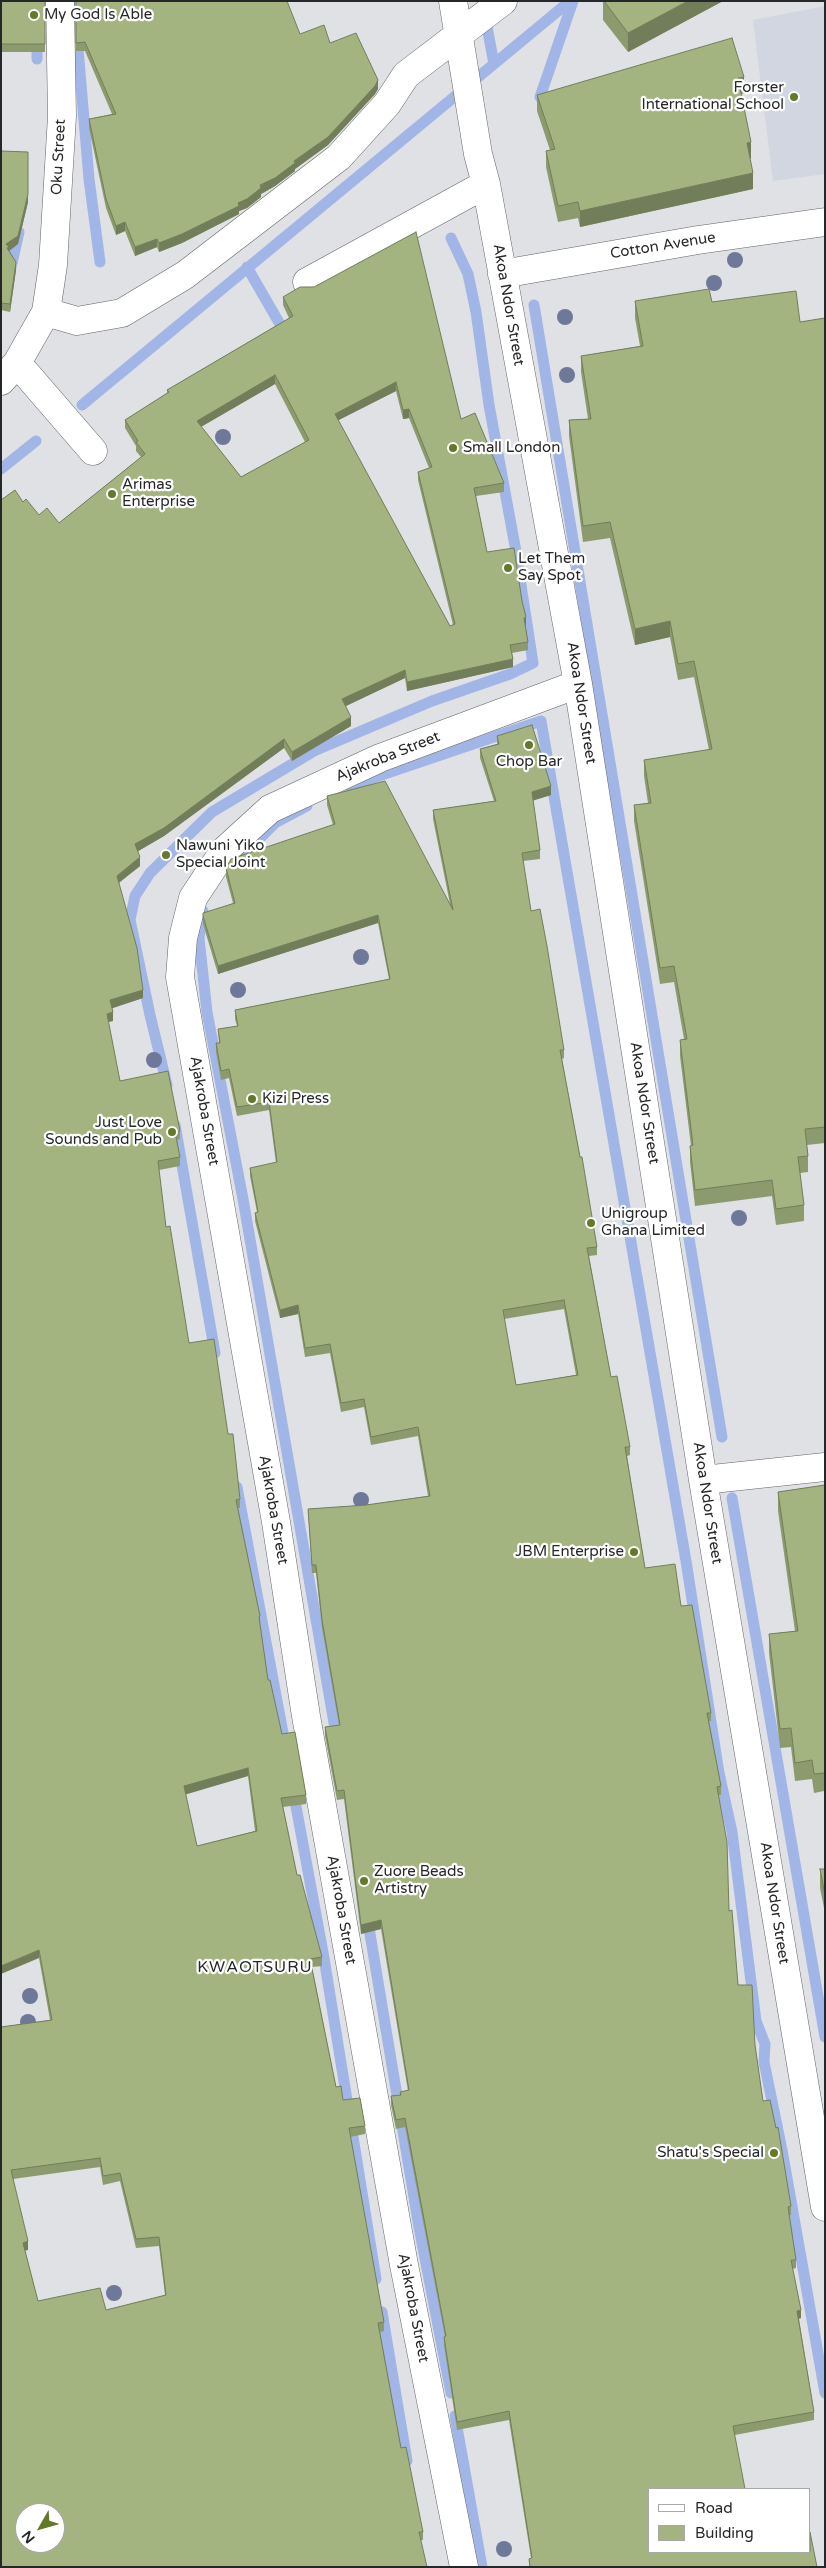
<!DOCTYPE html>
<html>
<head>
<meta charset="utf-8">
<style>
  body { margin:0 }
  #map { position:relative; width:826px; height:2568px; overflow:hidden; background:#dfe1e5; font-family:"Varela Round",sans-serif }
  canvas { display:block }
  .frame { position:absolute; inset:0; border:2px solid #262728; pointer-events:none }
  .legend { position:absolute; left:648px; top:2488px; width:162px; height:65px; box-sizing:border-box; background:#fff; border:1px solid #a8a9a9; margin:0; padding:6px 9px; list-style:none; font-size:15px; color:#262728 }
  .legend li { display:flex; align-items:center; gap:10px; height:25px }
  .legend b { width:25px; border:1px solid #a8a9a9 }
  .north { position:absolute; left:15px; top:2503px; width:50px; height:50px; box-sizing:border-box; background:#fff; border:1px solid #a8a9a9; border-radius:50%; rotate:232deg; font-size:14px; font-weight:700; line-height:20px; text-align:center; color:#262728 }
  .north::after { content:''; display:block; margin:auto; width:18px; height:22px; background:#647929; clip-path:polygon(50% 0,100% 100%,50% 72%,0 100%) }
</style>
</head>
<body>
<div id="map">
<canvas width="826" height="2568"></canvas>
<div class="frame"></div>
<ul class="legend">
<li><b style="height:6px;background:#fff"></b>Road</li>
<li><b style="height:14px;background:#a3b480"></b>Building</li>
</ul>
<div class="north">N</div>
</div>
<script>
const ctx = document.querySelector('canvas').getContext('2d');
ctx.lineJoin = 'round';
function fill(path, color) { ctx.fillStyle = color; ctx.fill(path, 'evenodd'); }
const poly = rows => new Path2D(rows.map(r => 'M' + r).join(''));
function stroke(path, color, width, dash) { ctx.strokeStyle = color; ctx.lineWidth = width; ctx.lineCap = dash ? 'butt' : 'round'; ctx.setLineDash(dash || []); ctx.stroke(path); }
function write(font, color, halo, rows, align = 'center') {
  ctx.font = font + ' "Varela Round",sans-serif'; ctx.lineWidth = 4.5; ctx.setLineDash([]); ctx.textBaseline = 'middle'; ctx.strokeStyle = halo; ctx.fillStyle = color; for (const [text, x, y, turn = 0] of rows) {
    ctx.save(); ctx.translate(x, y); ctx.rotate((+turn || 0) * Math.PI / 180); ctx.textAlign = isNaN(turn) ? turn : align; if (halo) ctx.strokeText(text, 0, 0); ctx.fillText(text, 0, 0); ctx.restore();
  }
}
fill(poly([
  [825,6,825,174,773,181,753,20]
]), '#d1d6e1');
stroke(poly([
  [74,1,89,179,100,262],
  [485,16,494,64],
  [37,59,37,38],
  [540,97,573,1],
  [247,267,281,326],
  [10,272,19,232],
  [534,305,722,1437],
  [82,405,570,1],
  [1,469,36,441],
  [349,786,541,721,686,1561,719,1773,732,1832,756,2021,765,2044,764,2062,782,2150,825,2393],
  [231,867,275,823,307,806],
  [203,911,199,938,207,1012,243,1199,337,1740],
  [167,1085,150,1015,130,920,135,896,150,873,212,812,314,751,432,701,510,674,533,663,515,546,489,405,476,312,468,274,451,238],
  [175,1125,215,1353],
  [237,1487,286,1749],
  [732,1498,825,2037],
  [293,1790,324,1958,376,2279],
  [367,1916,419,2227,451,2393],
  [382,2312,407,2461],
  [455,2416,482,2567]
]), '#a1b6e7', 11);
const minor = poly([
  [453,1,478,154,486,184,578,684,703,1480,825,2207],
  [502,274,698,240,825,222],
  [307,282,486,184],
  [46,312,77,321,122,313,185,275,339,157,387,104,406,75,503,1],
  [17,363,93,451],
  [1,381,17,363,46,312,53,265,62,116,60,1],
  [703,1480,825,1467],
  [464,2567,404,2265,306,1716,276,1522,180,977,183,938,193,898,224,851,270,809,380,758,578,684]
]);
stroke(minor, '#636468', 29);
stroke(minor, '#fff', 28);
ctx.fillStyle = '#6e7899';
for (const [x, y] of [
  [735,260],
  [714,283],
  [565,317],
  [567,375],
  [223,437],
  [361,957],
  [238,990],
  [154,1060],
  [739,1218],
  [361,1500],
  [30,1996],
  [28,2022],
  [114,2293],
  [504,2549]
]) { ctx.beginPath(); ctx.arc(x, y, 8, 0, 2 * Math.PI); ctx.fill(); }
fill(poly([
  [1,1,45,1,45,52,1,52],
  [76,1,300,34,330,43,378,89,375,94,328,145,295,169,295,171,275,186,261,194,261,197,247,208,239,211,239,214,182,243,159,252,157,247,135,256,125,231,116,235,106,208,89,128,89,119,112,114,85,51,76,51],
  [603,1,723,1,628,52,603,20],
  [744,93,741,94,751,158,750,158,753,189,580,227,578,218,558,222,546,167,546,151,550,150,537,111,537,95],
  [1,151,28,202,18,244,9,251,16,270,10,312,1,310],
  [283,297,461,419,504,483,504,492,476,496,487,552,522,601,526,626,525,626,528,642,528,650,512,653,513,667,407,691,405,678,345,706,351,726,292,761,284,748,164,836,138,851,140,866,119,883,143,998,112,1008,113,1021,108,1022,120,1081,180,1131,180,1139,177,1140,180,1157,180,1166,159,1170,166,1227,189,1343,228,1434,240,1499,240,1508,238,1508,260,1616,260,1625,268,1680,282,1734,306,1795,306,1804,283,1807,297,1875,322,1957,322,1966,312,1967,336,2087,343,2100,365,2126,365,2134,350,2137,384,2322,384,2331,380,2332,401,2448,423,2532,423,2540,1,2567,1,2027,50,2020,39,1958,23,502,39,515,59,523,141,457,136,451,136,446,125,428,125,420,167,393,167,390,289,318,283,305],
  [275,384,305,442,241,477,201,427],
  [396,391,403,419,409,418,429,468,418,472,418,480,453,625,450,626,338,420],
  [248,1776,255,1831,197,1846,185,1794],
  [100,2167,103,2185,120,2181,136,2248,159,2246,165,2295,106,2310,38,2301,25,2250,28,2250,13,2179],
  [635,301,712,302,800,322,825,318,825,1143,807,1145,808,1156,808,1172,800,1173,804,1205,804,1221,776,1225,772,1196,695,1206,690,1162,690,1146,691,1146,680,1056,680,1040,684,1039,674,982,660,984,634,821,634,805,648,803,644,776,644,760,709,750,694,677,678,680,670,637,635,645,610,538,583,542,569,436,569,420,588,419,581,372,581,356,640,346,635,318],
  [497,736,551,795,533,800,540,850,540,859,523,861,531,911,564,1050,564,1058,562,1059,597,1247,597,1255,589,1256,611,1377,630,1447,630,1455,627,1456,645,1568,681,1606,711,1713,711,1721,709,1721,721,1786,721,1795,718,1795,729,1911,738,1985,755,2045,763,2101,791,2206,791,2215,789,2215,796,2260,796,2268,792,2269,801,2318,799,2319,814,2412,814,2420,735,2435,650,2489,817,2567,529,2567,529,2559,531,2558,509,2420,457,2430,444,2345,444,2337,445,2337,405,2127,396,2129,391,2105,391,2096,400,2095,400,2092,408,2091,381,1929,361,1934,344,1799,337,1800,325,1736,325,1727,339,1725,322,1628,316,1573,312,1573,308,1509,366,1505,428,1496,418,1436,371,1445,364,1407,341,1412,330,1353,305,1357,298,1314,280,1318,255,1221,255,1213,257,1212,250,1176,250,1168,276,1163,269,1110,237,1116,229,1078,221,1080,216,1052,216,1043,219,1043,218,1029,237,1026,235,1019,235,1010,389,979,378,923,218,974,203,924,203,916,233,903,226,877,226,868,333,825,327,805,327,796,450,904,433,819,433,810,494,801,480,758,480,749,497,744],
  [564,1309,576,1375,516,1385,504,1319],
  [825,1485,825,1796,824,1791,814,1793,812,1779,795,1781,791,1747,780,1748,769,1653,769,1634,795,1631,778,1511,778,1492],
  [824,1855,825,1855,825,1913,820,1888,820,1869,824,1869]
]), '#8c9b6e');
fill(poly([
  [688,1,723,1,628,52,628,33],
  [744,77,744,93,738,95,738,78],
  [378,80,378,89,375,94,328,145,295,169,295,171,275,186,261,194,261,197,247,208,239,211,239,214,182,243,159,252,159,243,238,203,294,161],
  [751,142,751,158,747,159,747,143],
  [753,173,753,189,580,227,580,211],
  [28,194,28,202,18,244,9,251,9,255,7,256,6,244],
  [125,222,125,231,116,235,116,226],
  [157,239,157,247,135,256,135,247],
  [16,262,16,270,10,312,10,304],
  [275,375,275,384,197,429,197,421],
  [396,382,396,391,335,422,335,414],
  [409,409,409,418,403,419,403,410],
  [526,617,526,626,524,626,524,618],
  [670,621,670,637,635,645,635,629],
  [513,659,513,667,407,691,407,682],
  [405,670,405,678,342,708,342,699],
  [351,717,351,726,292,761,292,752],
  [284,739,284,748,164,836,135,853,135,844],
  [551,786,551,795,532,801,532,792],
  [140,857,140,866,117,884,117,876],
  [378,915,378,923,218,974,218,966],
  [143,990,143,998,110,1009,110,1000],
  [113,1012,113,1021,107,1022,107,1014],
  [298,1305,298,1314,280,1318,280,1310],
  [248,1768,248,1776,184,1795,184,1786],
  [381,1920,381,1929,361,1934,361,1925],
  [39,1950,39,1958,1,1974,1,1966],
  [28,2241,28,2250,23,2251,23,2243],
  [801,2310,801,2318,797,2319,797,2311]
]), '#727e5a');
const building = poly([
  [1,1,45,1,45,44,1,44,1,1],
  [76,1,287,1,300,34,324,25,330,43,356,33,378,80,375,86,328,137,294,161,295,163,275,178,260,185,261,188,247,199,238,203,239,206,182,234,159,243,157,239,135,247,125,222,116,226,106,199,89,119,116,114,85,42,76,43,76,1],
  [604,1,688,1,628,33,604,1],
  [732,38,744,77,738,78,751,142,747,143,753,173,580,211,578,202,558,206,546,151,555,149,537,95,732,38],
  [1,151,28,152,28,194,18,236,6,244,9,247,7,248,16,262,10,304,1,303,1,151],
  [416,232,461,419,475,413,504,483,474,488,487,552,514,548,522,601,526,617,524,618,528,642,510,645,513,659,407,682,405,670,342,699,351,717,292,752,284,739,164,828,135,844,140,857,117,876,137,948,143,990,110,1000,113,1012,107,1014,120,1081,168,1071,180,1131,175,1132,180,1157,158,1161,166,1227,170,1226,189,1343,214,1339,228,1434,233,1434,240,1499,236,1500,260,1616,259,1617,268,1680,270,1680,282,1734,295,1732,306,1795,281,1798,297,1875,300,1875,322,1957,310,1959,336,2087,341,2086,343,2100,360,2098,365,2126,349,2128,384,2322,378,2323,401,2448,406,2447,423,2532,419,2532,427,2567,1,2567,1,2027,52,2020,39,1950,1,1966,1,500,15,490,23,502,26,499,39,515,47,508,59,523,145,454,136,442,138,441,125,420,169,392,167,390,293,316,283,297,300,287,314,287,416,232],
  [275,375,309,440,241,477,197,421,275,375],
  [396,382,403,410,409,409,432,467,418,472,455,624,450,626,335,414,396,382],
  [248,1768,257,1831,197,1846,184,1786,248,1768],
  [100,2158,103,2176,120,2173,136,2239,159,2237,166,2295,106,2310,100,2288,38,2301,23,2243,28,2241,11,2170,100,2158],
  [25,2513,55,2513,55,2543,25,2543,25,2513],
  [709,289,712,302,796,291,800,322,825,318,825,1127,805,1129,808,1156,798,1157,804,1205,776,1209,772,1180,695,1190,690,1146,693,1145,680,1040,687,1039,674,966,660,968,634,805,651,803,644,760,712,749,694,661,678,664,670,621,635,629,610,522,583,526,569,420,591,419,581,356,643,346,635,301,709,289],
  [532,725,551,786,532,792,540,850,522,853,531,911,540,909,547,946,564,1050,560,1050,580,1157,582,1157,597,1247,587,1248,611,1377,617,1376,630,1447,625,1447,645,1568,675,1564,681,1606,692,1605,711,1713,707,1713,721,1786,717,1787,727,1842,729,1911,732,1910,738,1985,752,1985,755,2045,763,2101,770,2100,776,2128,778,2127,791,2206,788,2207,796,2260,791,2260,801,2310,797,2311,814,2412,733,2426,745,2489,650,2489,650,2552,810,2552,810,2532,817,2567,530,2567,529,2559,532,2558,509,2411,457,2422,444,2337,446,2336,405,2118,396,2120,391,2096,401,2095,400,2092,409,2090,381,1920,361,1925,344,1790,337,1791,325,1727,340,1725,322,1620,316,1565,312,1565,308,1509,366,1505,430,1496,418,1427,371,1437,364,1399,341,1403,330,1344,305,1348,298,1305,280,1310,255,1213,258,1212,250,1168,277,1162,269,1102,237,1107,229,1069,221,1071,216,1043,220,1043,218,1029,238,1026,235,1010,390,979,378,915,218,966,203,916,203,913,235,903,226,868,231,859,335,824,327,796,385,781,453,910,433,810,496,801,480,749,499,744,497,736,532,725],
  [564,1300,578,1375,516,1385,503,1310,564,1300],
  [825,1485,825,1777,824,1773,814,1774,812,1760,795,1763,791,1728,780,1729,769,1634,798,1631,778,1492,825,1485],
  [820,1869,825,1869,825,1895,820,1869]
]);
fill(building, '#a3b480');
stroke(building, '#727e5a', 1);
for (const [x, y, r, color] of [
  [34,15,5,"#647929"],
  [794,97,5,"#647929"],
  [453,448,5,"#647929"],
  [112,494,5,"#647929"],
  [508,568,5,"#647929"],
  [529,745,5,"#647929"],
  [166,855,5,"#647929"],
  [252,1099,5,"#647929"],
  [172,1132,5,"#647929"],
  [591,1223,5,"#647929"],
  [634,1552,5,"#647929"],
  [364,1881,5,"#647929"],
  [774,2153,5,"#647929"]
]) { const dot = new Path2D(); dot.arc(x, y, r, 0, 2 * Math.PI); ctx.fillStyle = color; ctx.fill(dot); stroke(dot, '#fff', 2); }
write('15px', '#262728', '#fff', [
  ["My God Is Able",44,15],
  ["Forster",784,88,"right"],
  ["International School",784,105,"right"],
  ["Small London",463,448],
  ["Arimas",122,485],
  ["Enterprise",122,502],
  ["Let Them",518,559],
  ["Say Spot",518,576],
  ["Chop Bar",529,762,"center"],
  ["Nawuni Yiko",176,846],
  ["Special Joint",176,863],
  ["Kizi Press",262,1099],
  ["Just Love",162,1123,"right"],
  ["Sounds and Pub",162,1140,"right"],
  ["Unigroup",601,1214],
  ["Ghana Limited",601,1231],
  ["JBM Enterprise",624,1552,"right"],
  ["Zuore Beads",374,1872],
  ["Artistry",374,1889],
  ["Shatu's Special",764,2153,"right"]
], 'left');
write('15px', '#262728', '#fff', [
  ["Oku Street",59,157,-87],
  ["Cotton Avenue",663,246,-9],
  ["Akoa Ndor Street",508,305,80],
  ["Akoa Ndor Street",581,703,81],
  ["Ajakroba Street",388,757,-22],
  ["Akoa Ndor Street",644,1103,81],
  ["Ajakroba Street",204,1111,80],
  ["Akoa Ndor Street",707,1503,81],
  ["Ajakroba Street",273,1510,80],
  ["Akoa Ndor Street",774,1903,81],
  ["Ajakroba Street",341,1910,80],
  ["Ajakroba Street",413,2308,79]
]);
ctx.letterSpacing = '1px';
write('16px', '#262728', '#fff', [
  ["KWAOTSURU",255,1968]
]);
ctx.letterSpacing = '0px';
</script>
</body>
</html>
